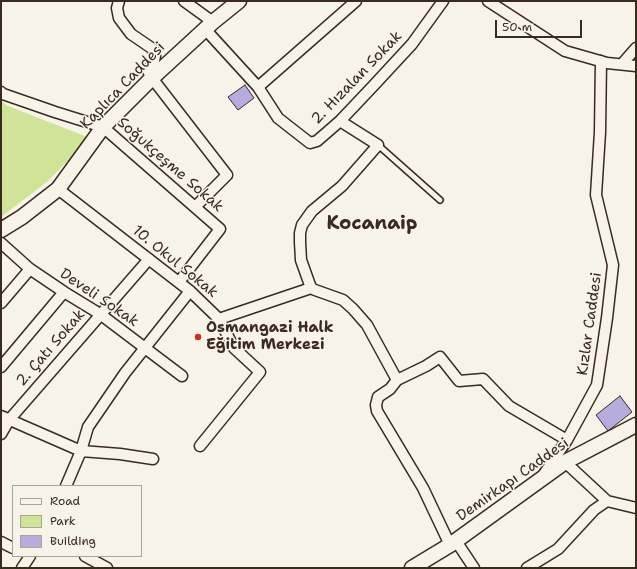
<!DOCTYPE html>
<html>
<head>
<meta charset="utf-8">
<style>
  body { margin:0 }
  #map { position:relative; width:637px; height:569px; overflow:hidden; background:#f7f3e8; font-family:"Shantell Sans",sans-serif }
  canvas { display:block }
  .frame { position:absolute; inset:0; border:2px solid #3b2a1e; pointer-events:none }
  .legend { position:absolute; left:12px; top:485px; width:130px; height:72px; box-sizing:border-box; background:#f7f3e8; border:1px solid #aca397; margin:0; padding:5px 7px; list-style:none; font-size:12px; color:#3b2a1e }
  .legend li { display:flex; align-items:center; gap:8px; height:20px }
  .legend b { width:20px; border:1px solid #aca397 }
  .scale { position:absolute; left:495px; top:20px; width:87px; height:18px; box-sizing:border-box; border:2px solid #3b2a1e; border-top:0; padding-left:5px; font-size:12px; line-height:14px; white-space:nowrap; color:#3b2a1e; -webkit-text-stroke:3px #f7f3e8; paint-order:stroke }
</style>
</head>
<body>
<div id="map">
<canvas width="637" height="569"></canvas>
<div class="frame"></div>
<ul class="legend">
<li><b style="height:5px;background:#f7f3e8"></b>Road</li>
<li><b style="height:11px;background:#cfe499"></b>Park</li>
<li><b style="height:11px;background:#b6acdd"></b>Building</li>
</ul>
<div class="scale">50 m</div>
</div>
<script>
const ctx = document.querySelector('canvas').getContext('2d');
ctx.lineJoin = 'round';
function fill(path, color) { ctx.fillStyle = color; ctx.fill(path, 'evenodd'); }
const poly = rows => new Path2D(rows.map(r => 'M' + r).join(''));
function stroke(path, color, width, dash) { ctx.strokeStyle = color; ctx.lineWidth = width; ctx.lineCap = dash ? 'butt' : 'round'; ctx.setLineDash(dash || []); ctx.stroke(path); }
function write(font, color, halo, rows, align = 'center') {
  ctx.font = font + ' "Shantell Sans",sans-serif'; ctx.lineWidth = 3; ctx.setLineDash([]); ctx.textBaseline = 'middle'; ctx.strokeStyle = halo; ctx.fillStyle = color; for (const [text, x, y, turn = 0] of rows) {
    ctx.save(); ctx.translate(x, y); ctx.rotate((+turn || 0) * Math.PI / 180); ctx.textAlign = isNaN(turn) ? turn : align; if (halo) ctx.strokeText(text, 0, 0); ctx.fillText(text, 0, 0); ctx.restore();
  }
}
fill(poly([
  [1,101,8,106,90,138,48,181,1,217]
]), '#cfe499');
const building = poly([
  [245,85,254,98,238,110,228,97,245,85],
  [620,396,632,412,608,431,596,415,620,396]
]);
fill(building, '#b6acdd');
stroke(building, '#3b2a1e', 1);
const service = poly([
  [378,145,440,200]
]);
const minor = poly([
  [119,1,117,8,119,18,131,34,153,49,155,56,154,61,148,71,152,78,227,175,195,207],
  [184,1,213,22],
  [488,1,565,51,607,63,636,66],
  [205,29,258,87,278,118,310,143,317,141,340,121,375,84,412,44,443,1],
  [622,64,636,48],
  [258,87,356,1],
  [1,92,3,94,55,112,103,127,220,229,179,282],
  [340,121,378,145,342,186,312,211,302,225,300,233,300,242,301,260,311,288,315,290,343,300,353,309,367,325,397,380,390,389,378,397,376,405,377,411,423,488,450,545],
  [58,189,190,291,219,319,234,348,260,372,200,446],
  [1,243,30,269,64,292,100,314,182,376],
  [1,303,30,269],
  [219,319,311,288],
  [1,367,64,292],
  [397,380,426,366,440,357,459,381,483,379,509,406,567,440],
  [1,416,81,451,120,454,153,459],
  [1,434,9,420,149,259],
  [565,462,607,501],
  [544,474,567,440,597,385,607,318,613,265,596,195,600,132,601,61],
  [66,486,81,451,88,427,125,373,190,291],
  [456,541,474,568],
  [1,542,13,548],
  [85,556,107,568],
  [22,568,30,556],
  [527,568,558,549,594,510,607,501,636,508]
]);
const secondary = poly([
  [1,230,22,217,58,189,103,127,152,78,213,22,239,1],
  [412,568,450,545,565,462,636,425]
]);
stroke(service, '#3b2a1e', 8);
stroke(minor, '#3b2a1e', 13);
stroke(secondary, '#3b2a1e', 17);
stroke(service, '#f7f3e8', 5);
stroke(minor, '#f7f3e8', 10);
stroke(secondary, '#f7f3e8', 14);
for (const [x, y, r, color] of [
  [198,337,4,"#c8321e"]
]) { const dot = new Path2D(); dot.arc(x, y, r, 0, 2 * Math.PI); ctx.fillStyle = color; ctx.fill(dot); stroke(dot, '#f7f3e8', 1.5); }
write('15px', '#3b2a1e', '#f7f3e8', [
  ["2. Hızalan Sokak",357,78,-46],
  ["Kaplıca Caddesi",123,86,-46],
  ["Soğukçeşme Sokak",170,165,41],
  ["10. Okul Sokak",175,262,39],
  ["Develi Sokak",99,298,34],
  ["Kızlar Caddesi",590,324,-82],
  ["2. Çatı Sokak",51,348,-49],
  ["Demirkapı Caddesi",513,480,-35]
]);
write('bold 15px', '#3b2a1e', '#f7f3e8', [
  ["Osmangazi Halk",206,328],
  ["Eğitim Merkezi",206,345]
], 'left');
write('bold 19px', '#3b2a1e', '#f7f3e8', [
  ["Kocanaip",372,224]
]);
</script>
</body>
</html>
